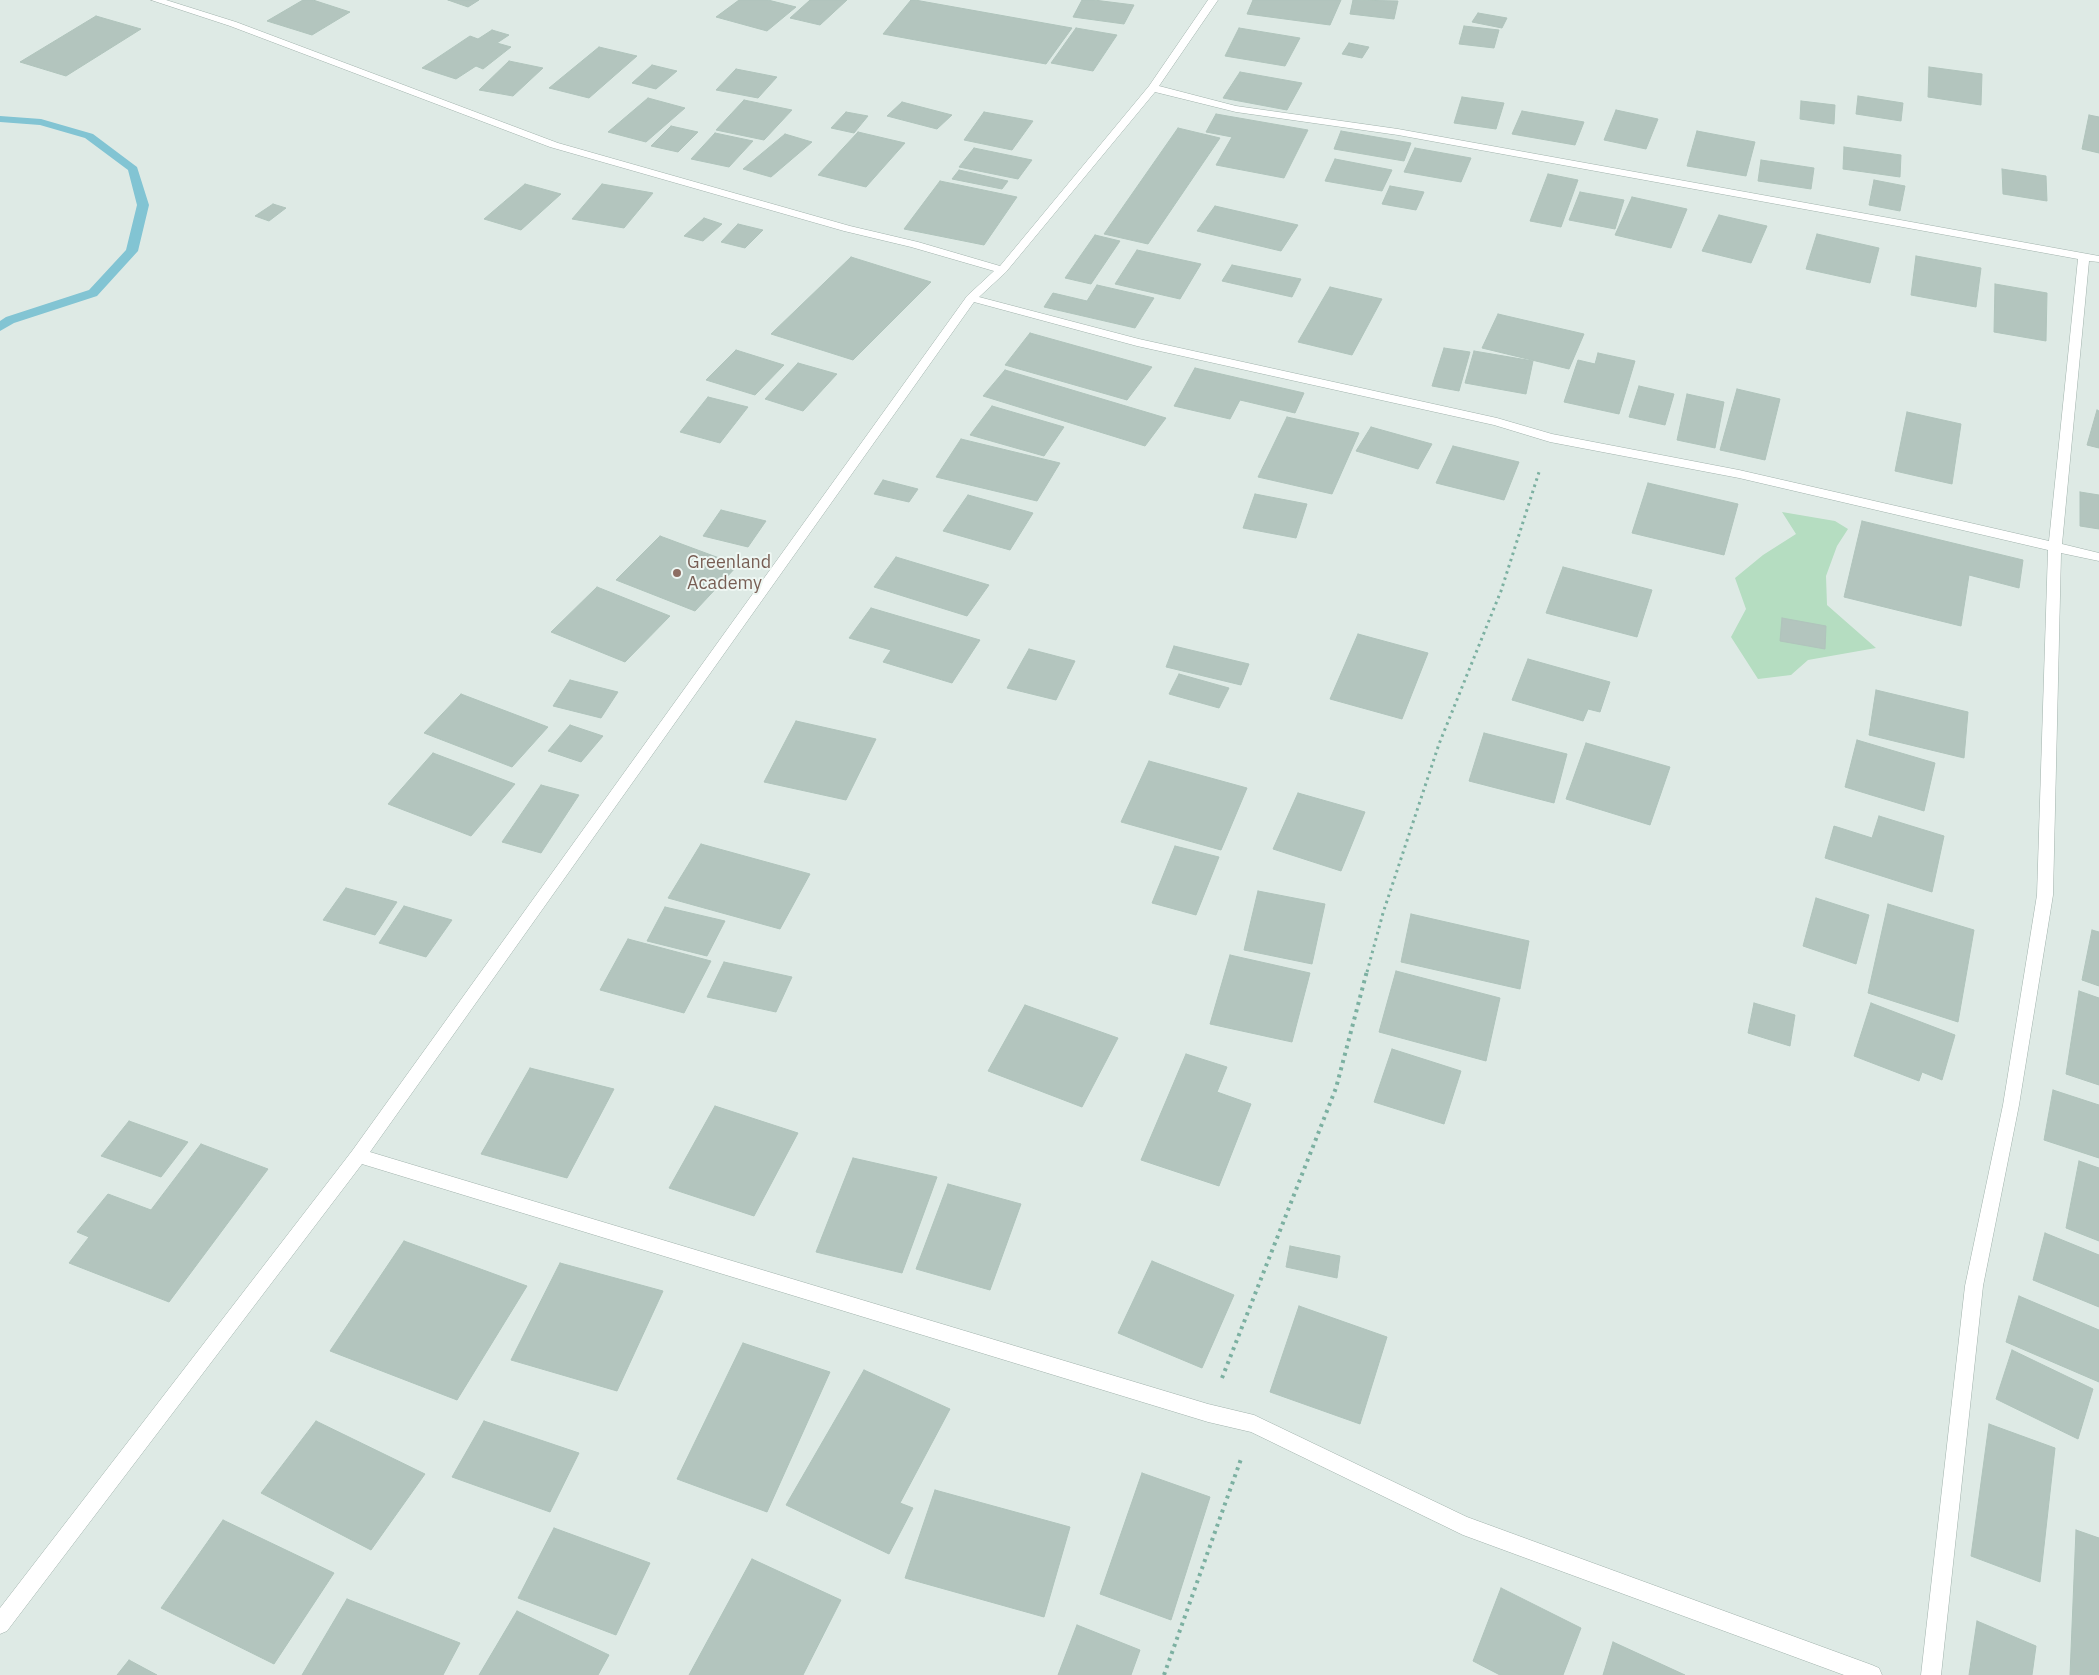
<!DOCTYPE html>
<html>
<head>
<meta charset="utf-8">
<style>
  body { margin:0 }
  canvas { display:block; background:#deeae5 }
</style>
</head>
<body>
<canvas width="2099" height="1675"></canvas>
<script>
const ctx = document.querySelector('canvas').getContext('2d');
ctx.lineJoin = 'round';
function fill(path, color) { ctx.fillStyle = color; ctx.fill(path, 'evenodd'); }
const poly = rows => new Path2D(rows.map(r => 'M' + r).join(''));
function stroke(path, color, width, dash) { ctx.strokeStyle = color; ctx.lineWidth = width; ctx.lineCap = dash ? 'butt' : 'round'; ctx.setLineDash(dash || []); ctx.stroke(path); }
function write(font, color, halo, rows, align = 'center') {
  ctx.font = font + ' "IBM Plex Sans",sans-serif'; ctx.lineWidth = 4; ctx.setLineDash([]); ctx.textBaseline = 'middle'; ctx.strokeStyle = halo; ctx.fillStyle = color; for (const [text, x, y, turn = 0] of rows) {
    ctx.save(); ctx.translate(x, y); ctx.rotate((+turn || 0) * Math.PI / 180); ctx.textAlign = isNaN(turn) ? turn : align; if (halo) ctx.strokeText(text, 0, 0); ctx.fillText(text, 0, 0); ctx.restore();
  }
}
fill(poly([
  [1782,512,1835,521,1848,529,1837,546,1826,576,1827,605,1876,648,1808,660,1791,675,1758,679,1731,637,1746,609,1735,578,1763,555,1796,534]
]), '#b5ddc1');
fill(poly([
  [0,116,41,119,93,134,137,167,149,205,138,251,97,296,14,323,0,331,0,321,6,317,89,290,126,250,137,205,128,170,85,138,40,125,0,122,0,116]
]), '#82c4d3');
const building = poly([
  [303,0,313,0,350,12,312,35,267,21,303,0],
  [448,0,479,0,468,7,448,0],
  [739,0,768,0,796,7,767,31,716,17,739,0],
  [810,0,847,0,820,25,790,18,810,0],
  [911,0,915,0,1072,28,1046,64,883,34,911,0],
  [1082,0,1094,0,1134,5,1124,24,1073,17,1082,0],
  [1253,0,1341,0,1330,25,1247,14,1253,0],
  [1353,0,1398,1,1394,19,1350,14,1353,0],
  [1478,13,1507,18,1502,28,1472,22,1478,13],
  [96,16,141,29,66,76,20,62,96,16],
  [1464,26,1499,30,1494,48,1459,44,1464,26],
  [1076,28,1117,35,1093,71,1051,63,1076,28],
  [1239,28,1300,38,1285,66,1225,56,1239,28],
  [492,30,509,35,497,43,511,47,483,69,476,66,456,79,422,68,470,36,478,39,492,30],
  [1349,43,1369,47,1362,58,1342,54,1349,43],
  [599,47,637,56,589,98,549,88,599,47],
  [509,61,543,68,513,96,479,90,509,61],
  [652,65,677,71,656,89,632,83,652,65],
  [1929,67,1982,74,1981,105,1928,97,1929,67],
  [736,69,777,77,758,98,716,90,736,69],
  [1240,72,1302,83,1287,110,1223,98,1240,72],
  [1858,96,1903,103,1901,121,1856,114,1858,96],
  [1462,97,1504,103,1496,129,1454,123,1462,97],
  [648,98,685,108,646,142,608,132,648,98],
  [744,100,792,110,764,140,716,130,744,100],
  [1801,101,1835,105,1834,124,1800,119,1801,101],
  [902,102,952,115,937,129,887,116,902,102],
  [1616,110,1658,119,1646,149,1604,140,1616,110],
  [1522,111,1584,122,1575,145,1512,134,1522,111],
  [846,112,868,116,854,133,831,128,846,112],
  [984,112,1033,121,1012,150,964,140,984,112],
  [1216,114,1308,130,1284,178,1216,165,1232,137,1206,132,1216,114],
  [2089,115,2099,117,2099,153,2082,149,2089,115],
  [671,126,698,132,678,152,651,146,671,126],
  [1178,128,1220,138,1148,244,1104,234,1178,128],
  [1341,131,1411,143,1404,161,1334,149,1341,131],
  [1697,131,1755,142,1746,176,1687,166,1697,131],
  [858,132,905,143,866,187,818,175,858,132],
  [715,133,753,141,729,167,691,159,715,133],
  [785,134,812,142,771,177,743,169,785,134],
  [1844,147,1901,155,1900,177,1843,169,1844,147],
  [974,148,1032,160,1018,179,959,167,974,148],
  [1415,148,1471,158,1461,182,1404,172,1415,148],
  [1335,159,1392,170,1382,191,1325,181,1335,159],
  [1761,160,1814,168,1811,189,1758,181,1761,160],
  [2002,169,2046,176,2047,201,2003,194,2002,169],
  [959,170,1008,181,1002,189,952,179,959,170],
  [1548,174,1578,180,1561,227,1530,221,1548,174],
  [1874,180,1905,186,1900,211,1869,205,1874,180],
  [940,181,1017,197,984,245,904,229,940,181],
  [525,184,561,194,521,230,484,219,525,184],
  [602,184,653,193,624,228,572,219,602,184],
  [1390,186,1424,192,1416,210,1382,204,1390,186],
  [1580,192,1624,200,1615,229,1569,220,1580,192],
  [1632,197,1687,209,1671,248,1615,235,1632,197],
  [273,204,286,208,269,221,255,216,273,204],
  [1215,206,1298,225,1281,251,1197,231,1215,206],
  [1719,215,1767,226,1751,263,1702,251,1719,215],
  [704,218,722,224,703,241,684,236,704,218],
  [738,224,763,230,745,248,721,242,738,224],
  [1817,234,1879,248,1870,283,1806,269,1817,234],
  [1095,235,1120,241,1091,284,1065,278,1095,235],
  [1137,250,1201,264,1180,299,1115,284,1137,250],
  [1916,256,1981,268,1976,307,1911,295,1916,256],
  [851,257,931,282,853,360,771,334,851,257],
  [1232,265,1301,279,1292,297,1222,281,1232,265],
  [1995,284,2047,293,2046,341,1994,332,1995,284],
  [1097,285,1154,298,1135,328,1044,307,1053,293,1087,301,1097,285],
  [1330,287,1382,299,1352,355,1298,342,1330,287],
  [1498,314,1584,334,1569,369,1482,348,1498,314],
  [1030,333,1152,367,1127,400,1005,365,1030,333],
  [1444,348,1470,352,1459,391,1432,386,1444,348],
  [736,350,784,365,755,395,706,380,736,350],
  [1474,351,1533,361,1526,394,1465,383,1474,351],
  [1598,353,1635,361,1619,414,1564,402,1578,360,1595,364,1598,353],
  [798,363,837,374,803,411,765,399,798,363],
  [1195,368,1304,393,1295,413,1240,400,1230,419,1174,406,1195,368],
  [1005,370,1166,418,1145,446,983,396,1005,370],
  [1639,386,1674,394,1665,425,1629,417,1639,386],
  [1737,389,1780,399,1765,460,1720,450,1737,389],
  [1687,394,1724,402,1715,448,1677,440,1687,394],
  [708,397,748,407,720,443,680,432,708,397],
  [992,406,1064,427,1044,456,970,435,992,406],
  [2097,410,2099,411,2099,448,2087,445,2097,410],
  [1907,412,1961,424,1952,484,1895,471,1907,412],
  [1287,417,1359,433,1332,494,1258,477,1287,417],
  [1371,427,1432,444,1418,469,1356,451,1371,427],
  [961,439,1060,463,1037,501,936,477,961,439],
  [1453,446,1519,462,1504,500,1436,483,1453,446],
  [883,480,918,489,909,502,874,494,883,480],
  [1648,483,1738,504,1724,555,1632,533,1648,483],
  [2080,492,2099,495,2099,529,2080,526,2080,492],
  [1255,494,1307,504,1296,538,1243,528,1255,494],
  [968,495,1033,513,1010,550,943,531,968,495],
  [721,510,766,521,748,547,703,536,721,510],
  [1862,521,2023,560,2019,588,1969,575,1961,626,1844,597,1862,521],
  [660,536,738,565,695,611,616,580,660,536],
  [896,557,989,585,967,616,874,587,896,557],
  [1563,567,1652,590,1637,637,1546,613,1563,567],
  [597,587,670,616,625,662,551,632,597,587],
  [871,608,980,640,952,683,883,662,891,650,849,638,871,608],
  [1782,618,1826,626,1825,649,1780,641,1782,618],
  [1358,634,1428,653,1402,719,1330,699,1358,634],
  [1174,646,1249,664,1241,685,1166,667,1174,646],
  [1029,649,1075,661,1056,700,1007,688,1029,649],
  [1528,659,1610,682,1600,712,1588,709,1583,721,1512,700,1528,659],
  [1179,674,1229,688,1219,708,1169,694,1179,674],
  [570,680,618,692,601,718,553,706,570,680],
  [1876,690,1968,712,1964,758,1869,735,1876,690],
  [461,694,548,727,512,767,424,733,461,694],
  [796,721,876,739,846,800,764,782,796,721],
  [570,725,603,736,581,762,548,751,570,725],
  [1484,733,1567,754,1554,803,1469,781,1484,733],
  [1857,740,1935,763,1924,811,1845,787,1857,740],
  [1586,743,1670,767,1650,825,1566,799,1586,743],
  [433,753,515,784,471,836,388,804,433,753],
  [1149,761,1247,788,1221,850,1121,822,1149,761],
  [541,785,579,795,541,853,502,842,541,785],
  [1298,793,1365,812,1341,871,1273,849,1298,793],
  [1879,816,1944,836,1932,892,1825,858,1834,826,1872,838,1879,816],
  [701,844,810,874,780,929,668,898,701,844],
  [1175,846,1219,857,1196,915,1152,903,1175,846],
  [346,888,397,902,375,935,323,920,346,888],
  [1258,891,1325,904,1312,964,1244,950,1258,891],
  [1816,898,1869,915,1856,964,1803,946,1816,898],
  [1888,904,1974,930,1958,1022,1868,993,1888,904],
  [404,906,452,920,426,957,379,943,404,906],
  [665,907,725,921,707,956,647,941,665,907],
  [1411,914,1529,941,1520,989,1401,962,1411,914],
  [2092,930,2099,932,2099,986,2082,980,2092,930],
  [628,939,711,961,684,1013,600,990,628,939],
  [1230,955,1310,973,1292,1042,1210,1024,1230,955],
  [724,962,792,977,776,1012,707,997,724,962],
  [1396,971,1500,998,1486,1061,1379,1032,1396,971],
  [2079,991,2099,998,2099,1085,2066,1074,2079,991],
  [1754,1003,1795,1015,1790,1046,1748,1033,1754,1003],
  [1871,1003,1955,1035,1942,1080,1922,1072,1919,1081,1854,1056,1871,1003],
  [1025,1005,1118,1038,1082,1107,988,1071,1025,1005],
  [1392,1049,1461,1071,1444,1124,1374,1102,1392,1049],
  [1186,1054,1227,1067,1217,1092,1251,1104,1219,1186,1141,1160,1186,1054],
  [530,1068,614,1089,567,1178,481,1154,530,1068],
  [2053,1090,2099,1105,2099,1158,2044,1140,2053,1090],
  [715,1106,798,1133,754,1216,669,1188,715,1106],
  [129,1121,188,1142,161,1177,101,1156,129,1121],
  [201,1144,268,1169,169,1302,69,1263,89,1237,77,1232,108,1194,151,1210,201,1144],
  [853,1158,937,1177,902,1273,816,1252,853,1158],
  [2079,1161,2099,1168,2099,1241,2066,1228,2079,1161],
  [948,1184,1021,1204,990,1290,916,1269,948,1184],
  [2045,1233,2099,1255,2099,1307,2033,1280,2045,1233],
  [404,1241,527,1286,457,1400,330,1351,404,1241],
  [1290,1246,1340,1256,1337,1278,1286,1267,1290,1246],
  [1152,1261,1234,1295,1202,1368,1118,1333,1152,1261],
  [560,1263,663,1291,617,1391,511,1360,560,1263],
  [2019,1296,2099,1330,2099,1382,2006,1342,2019,1296],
  [1299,1306,1387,1337,1360,1424,1270,1392,1299,1306],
  [743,1343,830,1372,767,1512,677,1479,743,1343],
  [2012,1350,2093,1389,2078,1439,1996,1399,2012,1350],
  [864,1370,950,1409,900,1503,913,1508,889,1554,786,1505,864,1370],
  [316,1421,425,1474,371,1550,261,1493,316,1421],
  [484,1421,579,1453,550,1512,452,1477,484,1421],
  [1989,1424,2055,1448,2040,1582,1971,1556,1989,1424],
  [1142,1473,1210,1497,1171,1620,1100,1594,1142,1473],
  [935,1490,1070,1527,1044,1617,905,1578,935,1490],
  [223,1520,334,1573,274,1664,161,1608,223,1520],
  [554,1528,650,1563,616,1635,518,1598,554,1528],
  [2076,1530,2099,1538,2099,1675,2070,1675,2076,1530],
  [752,1559,841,1600,803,1675,689,1675,752,1559],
  [1501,1588,1581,1628,1563,1675,1500,1675,1473,1661,1501,1588],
  [347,1599,460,1643,443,1675,302,1675,347,1599],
  [517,1611,609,1655,598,1675,479,1675,517,1611],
  [1977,1621,2036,1646,2032,1675,1969,1675,1977,1621],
  [1077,1625,1140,1650,1131,1675,1058,1675,1077,1625],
  [1613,1642,1685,1675,1603,1675,1613,1642],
  [129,1660,157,1675,117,1675,129,1660]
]);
fill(building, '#b3c5be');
stroke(building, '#b0c4bc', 1);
const minor = poly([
  [151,0,166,0,236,22,558,143,850,226,918,242,1000,266,1149,86,1208,0,1218,0,1159,86,1236,106,1398,129,2099,256,2099,262,2089,261,2062,544,2099,553,2099,561,2061,553,2053,895,2019,1105,1983,1286,1941,1675,1921,1675,1965,1286,2003,1105,2037,895,2048,550,1739,478,1550,442,1494,425,1137,346,974,302,370,1152,1208,1404,1254,1415,1467,1517,1872,1665,1879,1668,1882,1675,1844,1675,1463,1535,1251,1432,1208,1422,362,1164,7,1631,0,1634,0,1608,352,1151,967,296,994,271,911,247,844,231,550,147,230,26,151,0],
  [1155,92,1236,112,1398,135,2078,259,2049,541,1739,470,1552,434,1497,418,1139,339,979,297,1006,272,1155,92]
]);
stroke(minor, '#a1b2ac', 1);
stroke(poly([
  [1367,972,1383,913,1439,744,1501,591,1540,469]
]), '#7cb0a1', 3, [2.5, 4]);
stroke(poly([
  [1222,1378,1336,1088,1367,971],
  [1164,1675,1241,1459]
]), '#7cb0a1', 4, [3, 4.5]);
fill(minor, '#fff');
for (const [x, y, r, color] of [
  [677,573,5,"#8d6e63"]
]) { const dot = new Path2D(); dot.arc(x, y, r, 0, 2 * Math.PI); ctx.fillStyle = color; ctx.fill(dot); stroke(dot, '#eef7f3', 2); }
write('18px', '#785e54', '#eef7f3', [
  ["Greenland",687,563],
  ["Academy",687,584]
], 'left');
</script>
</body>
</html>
